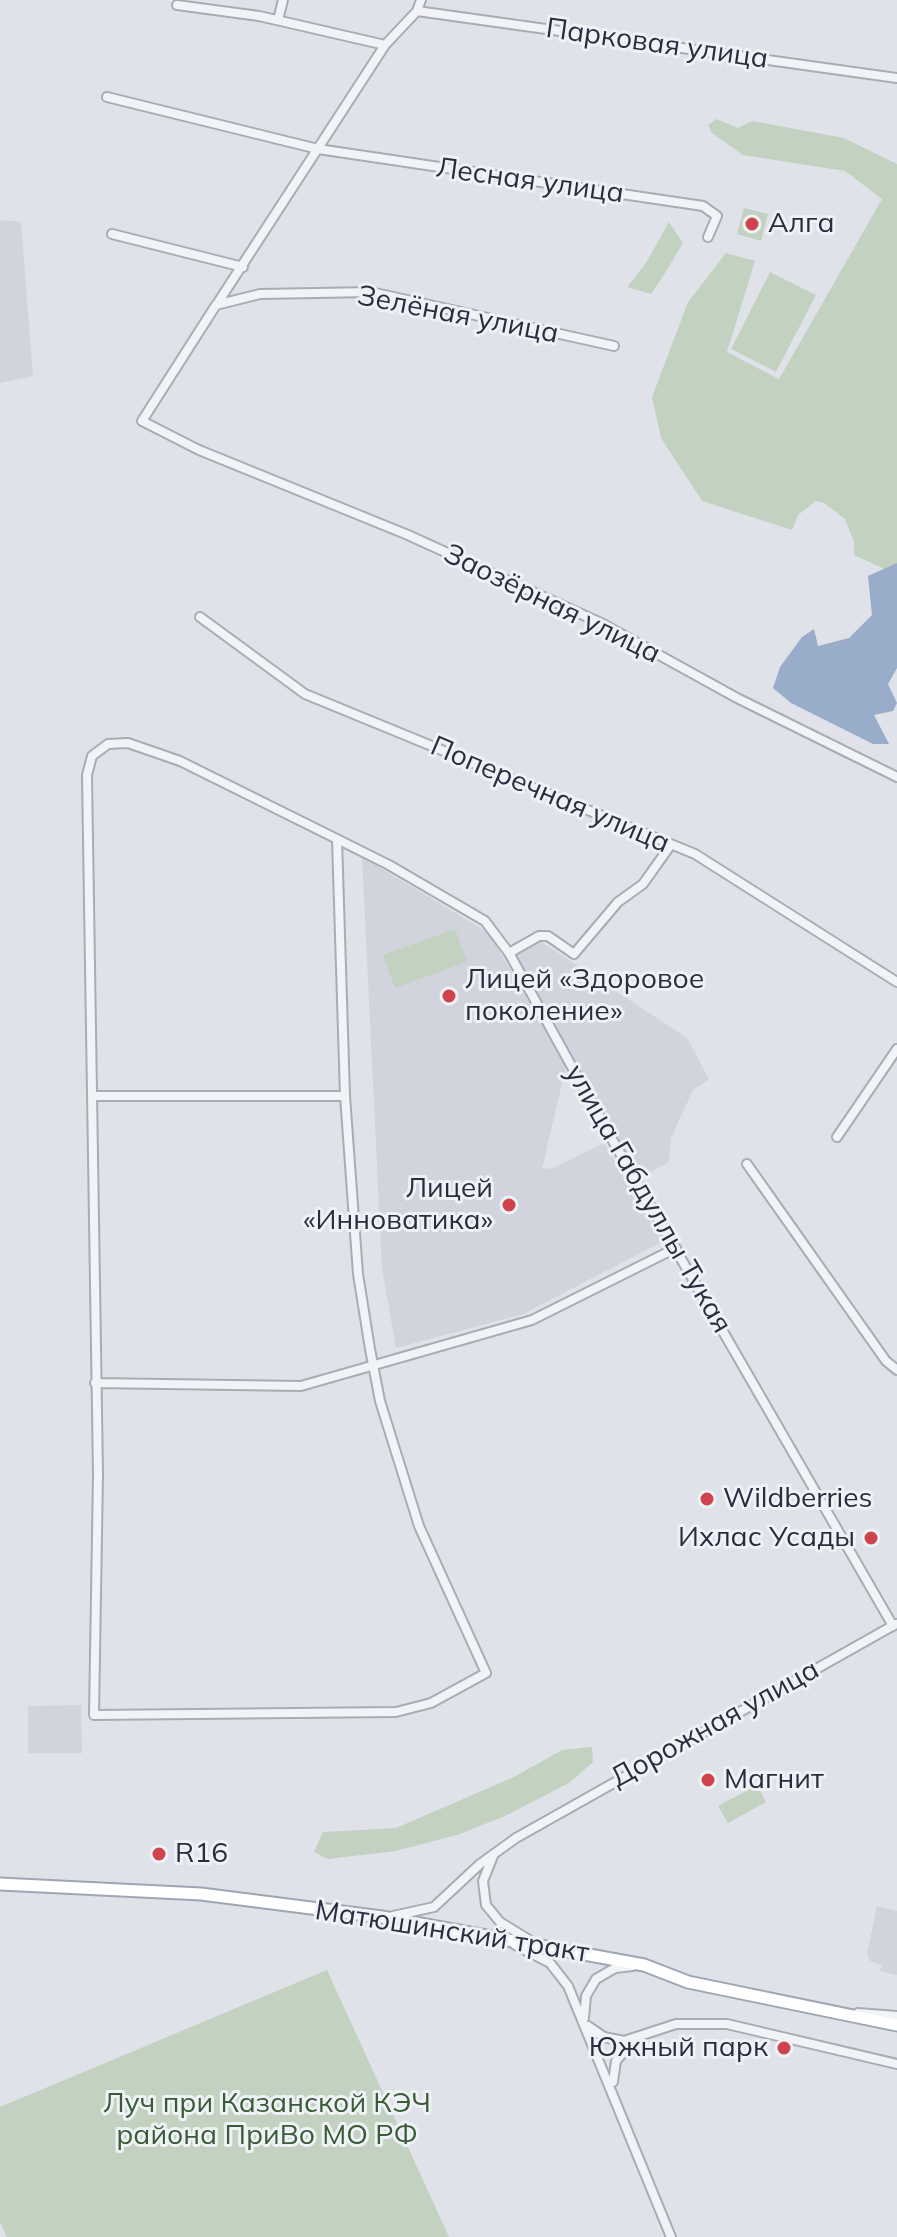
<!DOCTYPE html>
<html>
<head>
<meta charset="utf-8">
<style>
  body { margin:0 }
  canvas { display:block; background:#dfe2e8 }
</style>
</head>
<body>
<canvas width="897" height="2237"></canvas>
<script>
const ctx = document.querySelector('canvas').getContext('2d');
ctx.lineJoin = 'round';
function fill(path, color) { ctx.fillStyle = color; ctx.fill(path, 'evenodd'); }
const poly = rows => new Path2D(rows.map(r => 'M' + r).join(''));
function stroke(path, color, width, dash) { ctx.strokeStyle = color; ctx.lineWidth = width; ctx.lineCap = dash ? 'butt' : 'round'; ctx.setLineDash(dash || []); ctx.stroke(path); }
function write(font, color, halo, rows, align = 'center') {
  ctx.font = font + ' Mulish,sans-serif'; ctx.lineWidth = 6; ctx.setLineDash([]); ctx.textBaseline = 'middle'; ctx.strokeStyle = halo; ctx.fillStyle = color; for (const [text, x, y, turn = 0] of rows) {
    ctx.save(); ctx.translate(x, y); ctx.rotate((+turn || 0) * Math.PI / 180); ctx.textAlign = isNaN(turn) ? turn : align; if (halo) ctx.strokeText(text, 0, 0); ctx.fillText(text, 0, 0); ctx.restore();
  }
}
fill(poly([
  [0,220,21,222,33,376,0,383],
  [362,857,489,933,566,1066,542,1169,553,1168,604,1143,662,1242,523,1314,396,1348,382,1269],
  [540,941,687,1038,709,1079,693,1090,671,1138,669,1162,640,1178,515,955],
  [81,1705,82,1753,28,1753,28,1706],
  [877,1906,897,1911,897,1975,880,1971,882,1965,870,1961,867,1954]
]), '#d1d4dd');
fill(poly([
  [716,119,738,128,752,121,844,138,897,164,897,570,893,573,854,555,854,542,845,519,824,503,816,501,798,515,792,530,702,501,661,438,652,397,688,302,726,253,755,261,727,352,779,379,882,199,845,171,743,155,712,133,708,125],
  [744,208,768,214,761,241,737,234],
  [669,222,683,243,667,270,651,294,627,287,646,263],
  [770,272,816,295,776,372,731,349],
  [455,929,467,962,395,988,383,955],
  [592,1747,593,1762,569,1783,505,1816,457,1835,395,1851,328,1859,314,1852,323,1832,396,1828,514,1777,562,1750],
  [757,1785,766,1802,728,1823,718,1806],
  [327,1970,449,2237,7,2237,0,2222,0,2107]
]), '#c3d2c0');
fill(poly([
  [897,563,897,668,888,684,897,703,893,711,874,715,889,744,873,744,791,703,773,688,780,667,802,637,814,629,818,646,849,638,872,615,868,576]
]), '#99acc9');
const minor = poly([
  [177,5,259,16,385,45],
  [417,11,897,78],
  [278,20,283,0],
  [107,97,318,149,703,206,717,216,708,237],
  [112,234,243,267],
  [217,304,385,45,417,11,421,0],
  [614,346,371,292,260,294,216,305,142,421,199,450,408,535,603,624,737,698,897,777],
  [200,617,305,694,695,854,897,982],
  [337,839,345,1096,358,1274,370,1349,380,1401,419,1526,486,1673,431,1703,396,1712,94,1715,98,1474,87,775,92,756,108,744,128,743,180,761,337,839,389,865,485,921,509,953,609,1134,893,1626],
  [509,953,539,936,548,936,574,954,618,902,643,884,670,846],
  [94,1096,345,1096],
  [837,1137,897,1049],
  [747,1164,886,1361,897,1370],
  [95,1383,301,1386,532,1320,676,1248],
  [493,1856,483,1881,486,1905,500,1922,534,1943],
  [393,1916,434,1907,480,1864,516,1838,896,1624],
  [515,1945,550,1963,568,1986,671,2237],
  [858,2013,897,2016],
  [584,2018,586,1996,596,1979,615,1968,633,1966],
  [588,2026,604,2037,624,2041,676,2024,727,2024,897,2064],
  [613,2082,616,2061,635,2039]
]);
const major = poly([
  [0,1884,201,1894,382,1917,644,1965,688,1982,897,2025]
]);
stroke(minor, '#a8acb5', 12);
stroke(major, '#9ea5b4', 15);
stroke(minor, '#f2f3f7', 8);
stroke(major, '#fff', 11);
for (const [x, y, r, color] of [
  [752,224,8,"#ce434c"],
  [449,996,8,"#ce434c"],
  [509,1205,8,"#ce434c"],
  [707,1499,8,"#ce434c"],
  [871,1538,8,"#ce434c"],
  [708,1780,8,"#ce434c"],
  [159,1854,8,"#ce434c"],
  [784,2048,8,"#ce434c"]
]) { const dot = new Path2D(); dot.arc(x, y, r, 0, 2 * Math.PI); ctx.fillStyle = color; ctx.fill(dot); stroke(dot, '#eef1f6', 3); }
write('28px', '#282e3f', '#eef1f6', [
  ["Парковая улица",657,44,8],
  ["Лесная улица",530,181,8],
  ["Зелёная улица",458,315,11],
  ["Заозёрная улица",552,604,26],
  ["Поперечная улица",550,795,23],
  ["улица Габдуллы Тукая",648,1199,60],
  ["Дорожная улица",715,1724,-29],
  ["Матюшинский тракт",452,1932,9]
]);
write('28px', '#282e3f', '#eef1f6', [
  ["Алга",768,224],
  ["Лицей «Здоровое",465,980],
  ["поколение»",465,1012],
  ["Лицей",493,1189,"right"],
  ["«Инноватика»",493,1221,"right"],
  ["Wildberries",723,1499],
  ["Ихлас Усады",855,1538,"right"],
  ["Магнит",724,1780],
  ["R16",175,1854],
  ["Южный парк",768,2048,"right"]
], 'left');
write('28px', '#395b35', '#eef1f6', [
  ["Луч при Казанской КЭЧ",267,2104],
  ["района ПриВо МО РФ",267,2136]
]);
</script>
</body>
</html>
